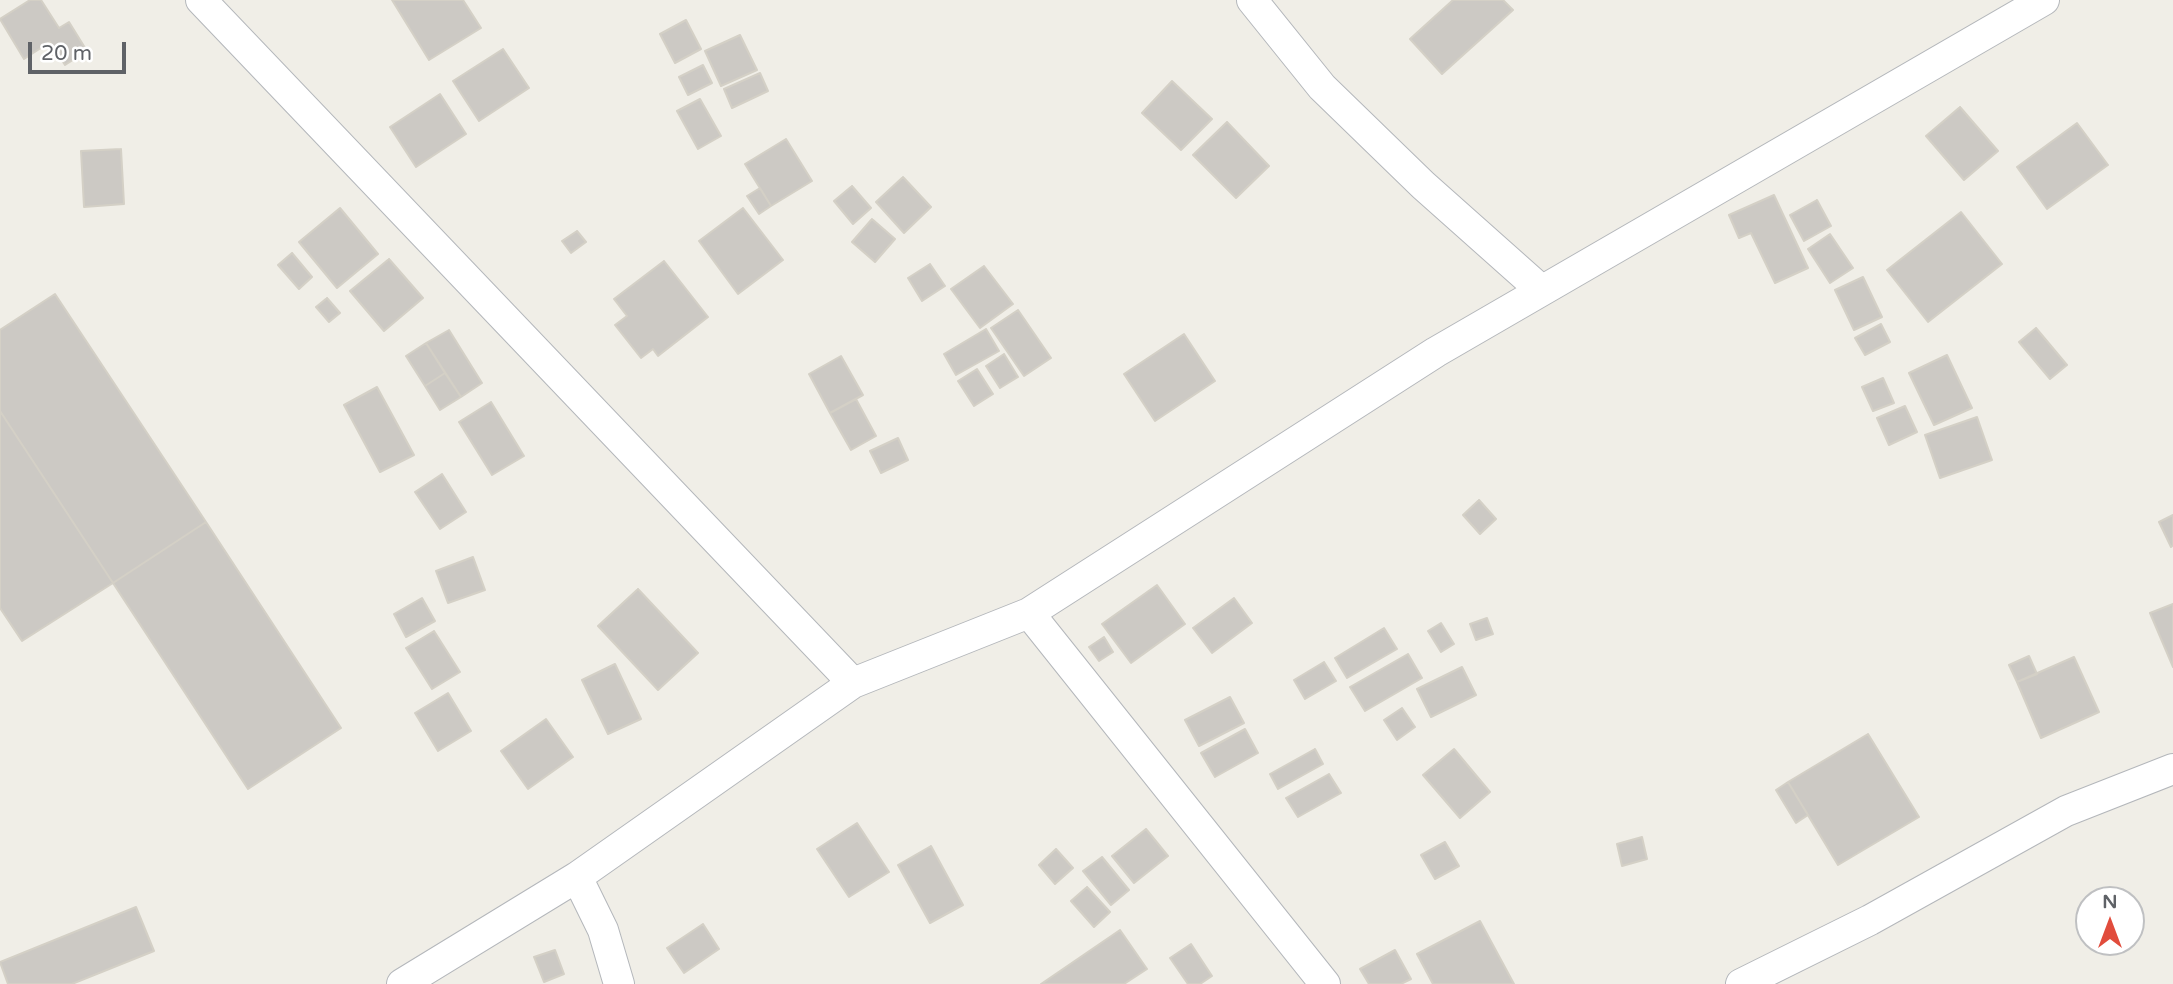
<!DOCTYPE html>
<html>
<head>
<meta charset="utf-8">
<style>
  body { margin:0 }
  #map { position:relative; width:2173px; height:984px; overflow:hidden; background:#f0eee7; font-family:"Varela Round",sans-serif }
  canvas { display:block }
  .north { position:absolute; left:2075px; top:886px; width:70px; height:70px; box-sizing:border-box; background:#fff; border:2px solid #bfc0c2; border-radius:50%; rotate:0deg; font-size:19px; font-weight:700; line-height:28px; text-align:center; color:#5f6267 }
  .north::after { content:''; display:block; margin:auto; width:24px; height:32px; background:#e14c3c; clip-path:polygon(50% 0,100% 100%,50% 72%,0 100%) }
  .scale { position:absolute; left:28px; top:42px; width:98px; height:32px; box-sizing:border-box; border:4px solid #5f6267; border-top:0; padding-left:9px; font-size:21px; line-height:24px; white-space:nowrap; color:#5f6267; -webkit-text-stroke:5px #fff; paint-order:stroke }
</style>
</head>
<body>
<div id="map">
<canvas width="2173" height="984"></canvas>
<div class="north">N</div>
<div class="scale">20 m</div>
</div>
<script>
const ctx = document.querySelector('canvas').getContext('2d');
ctx.lineJoin = 'round';
function fill(path, color) { ctx.fillStyle = color; ctx.fill(path, 'evenodd'); }
const poly = rows => new Path2D(rows.map(r => 'M' + r).join(''));
function stroke(path, color, width, dash) { ctx.strokeStyle = color; ctx.lineWidth = width; ctx.lineCap = dash ? 'butt' : 'round'; ctx.setLineDash(dash || []); ctx.stroke(path); }
const building = poly([
  [30,0,41,0,59,28,69,22,87,51,65,65,50,42,24,59,0,19,30,0],
  [392,0,463,0,481,28,429,60,392,0],
  [1453,0,1503,0,1513,10,1442,74,1410,39,1453,0],
  [686,20,701,49,675,63,660,34,686,20],
  [740,35,757,70,721,86,705,51,740,35],
  [503,49,529,88,479,121,453,81,503,49],
  [703,65,712,83,688,95,679,77,703,65],
  [760,73,768,91,732,108,724,89,760,73],
  [1172,81,1212,119,1181,150,1142,113,1172,81],
  [440,94,466,134,416,167,390,127,440,94],
  [700,99,721,136,698,149,677,111,700,99],
  [1960,107,1998,151,1964,180,1926,136,1960,107],
  [1227,122,1269,166,1236,198,1193,155,1227,122],
  [2077,123,2108,165,2047,209,2017,167,2077,123],
  [786,139,812,181,771,206,745,164,786,139],
  [121,149,124,204,84,207,81,151,121,149],
  [903,177,931,207,904,233,876,202,903,177],
  [852,186,871,208,853,224,834,201,852,186],
  [760,188,771,206,759,214,747,196,760,188],
  [1774,195,1808,268,1775,283,1751,233,1739,238,1729,215,1774,195],
  [1817,200,1831,226,1804,241,1790,215,1817,200],
  [340,208,378,254,337,288,299,242,340,208],
  [743,208,783,260,738,294,699,241,743,208],
  [1961,212,2002,264,1928,322,1887,270,1961,212],
  [872,219,895,239,875,262,852,242,872,219],
  [577,231,586,242,571,253,562,241,577,231],
  [1830,234,1853,268,1830,283,1808,249,1830,234],
  [292,253,312,277,299,289,278,265,292,253],
  [389,259,423,298,384,331,350,291,389,259],
  [664,261,708,317,658,356,653,349,641,358,615,325,627,316,614,299,664,261],
  [930,264,945,286,922,301,908,278,930,264],
  [984,266,1013,304,980,328,951,289,984,266],
  [1863,277,1882,317,1854,330,1835,290,1863,277],
  [55,294,206,522,113,583,0,411,0,330,55,294],
  [327,298,340,313,329,322,316,307,327,298],
  [1018,310,1051,358,1024,376,991,328,1018,310],
  [1881,324,1890,342,1865,355,1855,338,1881,324],
  [2036,328,2067,365,2050,379,2019,342,2036,328],
  [986,329,999,351,956,375,944,354,986,329],
  [449,330,482,383,461,397,426,343,449,330],
  [1184,334,1215,381,1155,421,1124,374,1184,334],
  [426,343,445,373,425,386,406,356,426,343],
  [1004,354,1018,377,1000,388,986,366,1004,354],
  [1947,355,1972,408,1934,425,1909,373,1947,355],
  [841,356,863,395,830,413,809,374,841,356],
  [977,369,993,394,974,406,958,381,977,369],
  [445,373,461,397,440,410,425,386,445,373],
  [1883,378,1894,403,1873,411,1862,387,1883,378],
  [377,387,414,455,380,472,344,405,377,387],
  [856,399,876,436,851,450,830,413,856,399],
  [491,402,524,456,492,475,459,422,491,402],
  [1905,406,1917,432,1889,445,1877,418,1905,406],
  [0,411,113,583,22,641,0,608,0,411],
  [1977,417,1992,460,1940,478,1925,435,1977,417],
  [898,438,908,460,881,473,870,451,898,438],
  [442,474,466,512,440,529,415,492,442,474],
  [1479,500,1496,519,1480,534,1463,515,1479,500],
  [2173,515,2173,545,2171,547,2159,522,2173,515],
  [206,522,341,728,248,789,113,583,206,522],
  [473,557,485,590,448,603,436,571,473,557],
  [1157,585,1185,624,1131,663,1102,624,1157,585],
  [638,589,698,653,658,690,598,626,638,589],
  [422,598,435,621,406,637,394,614,422,598],
  [1234,598,1252,623,1212,653,1193,628,1234,598],
  [2173,604,2173,667,2150,613,2173,604],
  [1487,618,1493,634,1476,640,1470,624,1487,618],
  [1441,623,1454,644,1441,652,1428,631,1441,623],
  [1384,628,1397,649,1347,678,1335,658,1384,628],
  [434,631,460,672,432,689,406,648,434,631],
  [1104,637,1113,652,1099,661,1089,647,1104,637],
  [1408,654,1422,678,1365,711,1350,687,1408,654],
  [2029,656,2037,674,2017,682,2009,665,2029,656],
  [2074,657,2099,712,2041,738,2017,682,2074,657],
  [1324,662,1336,681,1305,699,1294,680,1324,662],
  [615,664,641,719,608,734,582,680,615,664],
  [1462,667,1476,695,1431,717,1417,689,1462,667],
  [448,693,471,731,438,751,415,713,448,693],
  [1230,697,1244,723,1199,746,1185,720,1230,697],
  [1402,708,1415,727,1397,740,1384,720,1402,708],
  [546,719,573,757,528,789,501,751,546,719],
  [1245,729,1258,753,1215,777,1201,753,1245,729],
  [1868,734,1919,817,1838,865,1788,782,1868,734],
  [1315,749,1323,764,1278,789,1270,774,1315,749],
  [1454,749,1490,792,1460,818,1423,775,1454,749],
  [1329,774,1341,793,1298,817,1286,798,1329,774],
  [1788,782,1808,815,1796,823,1776,790,1788,782],
  [857,823,889,872,849,897,817,849,857,823],
  [1146,829,1168,856,1134,883,1112,856,1146,829],
  [1642,837,1647,859,1622,866,1617,844,1642,837],
  [1445,842,1459,866,1435,879,1421,855,1445,842],
  [931,846,963,905,930,923,898,865,931,846],
  [1056,849,1073,868,1055,884,1039,865,1056,849],
  [1102,857,1129,890,1111,905,1083,871,1102,857],
  [1087,887,1110,912,1094,927,1071,901,1087,887],
  [136,907,154,951,72,984,8,984,0,962,136,907],
  [1480,921,1514,984,1433,984,1417,954,1480,921],
  [703,924,719,949,684,973,667,948,703,924],
  [1120,930,1147,969,1124,984,1041,984,1120,930],
  [1191,944,1212,976,1200,984,1188,984,1170,958,1191,944],
  [555,950,564,974,544,982,534,957,555,950],
  [1395,950,1411,979,1401,984,1369,984,1360,969,1395,950]
]);
fill(building, '#ccc9c4');
stroke(building, '#d4d0c6', 2);
const street = poly([
  [201,0,853,683],
  [1252,0,1322,87,1423,185,1541,290],
  [1029,613,1325,984],
  [577,877,603,930,619,984],
  [402,984,577,877,853,683,1029,613,1436,352,2044,0],
  [1741,984,1870,920,2066,811,2173,769]
]);
stroke(street, '#b4b7bb', 32);
stroke(street, '#fff', 30);
</script>
</body>
</html>
